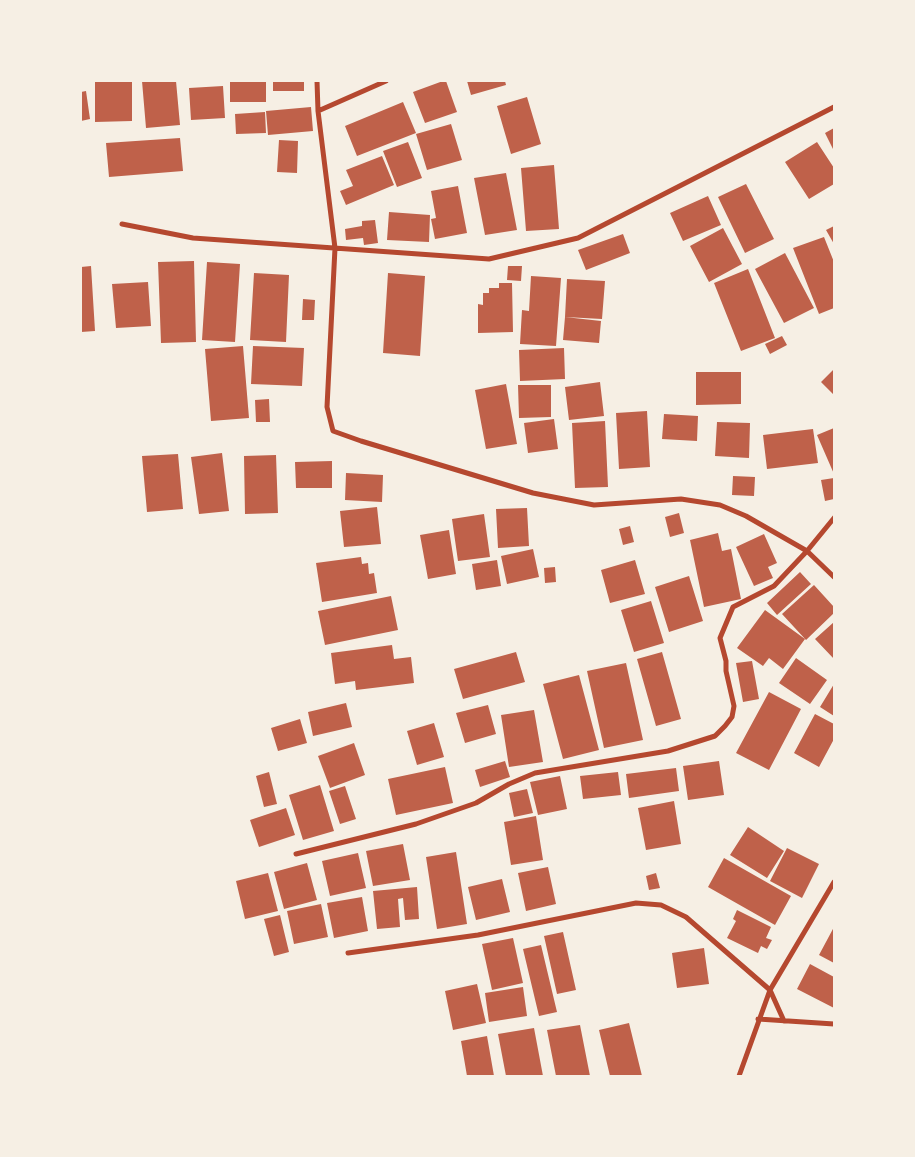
<!DOCTYPE html>
<html>
<head>
<meta charset="utf-8">
<style>
  body { margin:0 }
  #map { position:relative; width:915px; height:1157px; overflow:hidden; background:#f6efe4; font-family:Manrope,sans-serif }
  canvas { display:block }
  .frame { position:absolute; inset:0; border:82px solid #f6efe4; pointer-events:none }
</style>
</head>
<body>
<div id="map">
<canvas width="915" height="1157"></canvas>
<div class="frame"></div>
</div>
<script>
const ctx = document.querySelector('canvas').getContext('2d');
ctx.lineJoin = 'round';
function fill(path, color) { ctx.fillStyle = color; ctx.fill(path, 'evenodd'); }
const poly = rows => new Path2D(rows.map(r => 'M' + r).join(''));
function stroke(path, color, width, dash) { ctx.strokeStyle = color; ctx.lineWidth = width; ctx.lineCap = dash ? 'butt' : 'round'; ctx.setLineDash(dash || []); ctx.stroke(path); }
fill(poly([
  [95,81,132,81,132,121,95,122],
  [142,81,176,81,180,125,146,128],
  [230,81,266,81,266,102,230,102],
  [273,81,304,81,304,91,273,91],
  [443,81,446,81,457,112,425,123,413,92],
  [467,81,505,81,506,85,471,95],
  [223,86,225,118,191,120,189,88],
  [86,91,90,119,81,121,81,92],
  [527,97,541,144,511,154,497,106],
  [403,102,416,133,357,156,345,126],
  [311,107,313,131,268,135,266,111],
  [265,112,266,133,236,134,235,114],
  [451,124,462,160,427,170,416,134],
  [834,128,834,151,825,133],
  [180,138,183,171,109,177,106,143],
  [279,140,298,141,297,173,277,172],
  [408,142,422,178,397,187,383,151],
  [817,142,834,168,834,184,809,199,785,162],
  [382,156,394,185,346,205,340,191,353,186,346,170],
  [554,165,559,229,526,231,521,168],
  [506,173,517,230,485,235,474,178],
  [746,184,774,239,745,253,718,197],
  [458,186,467,233,435,239,431,219,436,218,431,191],
  [708,196,721,225,683,241,670,213],
  [389,212,430,215,429,242,387,240],
  [375,220,378,243,364,245,363,238,346,240,345,229,362,226,362,221],
  [834,226,834,244,826,230],
  [723,228,742,264,709,282,690,246],
  [623,234,630,253,586,270,578,250],
  [824,237,834,262,834,308,819,314,793,248],
  [785,253,814,308,784,323,755,269],
  [194,261,196,342,161,343,158,262],
  [207,262,240,264,235,342,202,340],
  [91,266,95,331,81,332,81,267],
  [508,266,522,266,521,281,507,280],
  [748,269,775,338,741,351,714,283],
  [254,273,289,275,286,342,250,340],
  [388,273,425,276,420,356,383,353],
  [531,276,561,278,556,346,520,344,522,310,529,311],
  [567,279,605,281,602,319,565,317],
  [148,282,151,326,116,328,112,284],
  [499,283,512,283,513,332,478,333,478,304,483,305,483,293,489,293,489,288,499,288],
  [303,299,315,300,314,320,302,320],
  [565,317,601,321,599,343,563,340],
  [782,336,787,345,770,354,765,344],
  [243,346,249,418,211,421,205,349],
  [253,346,304,348,302,386,251,384],
  [564,348,565,379,520,381,519,350],
  [834,369,834,395,821,382],
  [696,372,741,372,741,404,696,405],
  [600,382,604,416,569,420,565,387],
  [506,384,517,444,486,449,475,390],
  [518,385,551,385,551,417,519,418],
  [269,399,270,422,256,422,255,400],
  [647,411,650,467,619,469,616,413],
  [664,414,698,416,697,441,662,439],
  [554,419,558,449,528,453,524,423],
  [605,421,608,487,575,488,572,423],
  [717,422,750,423,749,458,715,456],
  [834,428,834,474,817,435],
  [813,429,818,463,767,469,763,435],
  [222,453,229,511,199,514,191,457],
  [178,454,183,509,147,512,142,456],
  [276,455,278,513,245,514,244,456],
  [332,461,332,488,296,488,295,462],
  [346,473,383,475,382,502,345,500],
  [733,476,755,477,754,496,732,495],
  [834,478,834,499,825,501,821,480],
  [377,507,381,544,344,547,340,511],
  [527,508,529,546,498,548,496,509],
  [679,513,684,533,670,537,665,517],
  [484,514,490,557,458,561,452,519],
  [630,526,634,542,623,545,619,529],
  [449,530,456,574,428,579,420,535],
  [718,533,722,551,731,549,741,599,704,607,690,540],
  [764,534,777,563,768,567,773,578,754,586,736,547],
  [533,549,539,577,507,584,501,556],
  [361,557,362,564,368,563,369,574,374,573,377,593,322,602,316,563],
  [497,560,501,586,476,590,472,564],
  [635,560,645,594,610,603,601,570],
  [555,567,556,582,545,583,544,568],
  [800,572,811,584,777,615,767,603],
  [689,576,703,621,669,632,655,587],
  [814,585,834,607,834,613,806,640,782,614],
  [391,596,398,630,325,645,318,611],
  [651,601,664,643,634,652,621,610],
  [765,610,805,639,783,669,769,658,763,666,737,648],
  [834,622,834,659,815,639],
  [392,645,394,659,411,657,414,683,356,690,355,681,335,684,331,653],
  [516,652,525,682,463,699,454,669],
  [662,652,681,719,656,726,637,659],
  [796,658,827,680,810,704,779,683],
  [752,661,759,699,743,702,736,663],
  [626,663,643,740,604,748,587,671],
  [579,675,599,750,563,759,543,684],
  [834,684,834,716,820,707],
  [769,692,801,709,769,770,736,753],
  [346,703,352,727,313,736,308,712],
  [488,705,496,734,465,743,456,713],
  [534,710,543,762,509,767,501,715],
  [815,714,834,724,834,739,819,767,794,753],
  [300,719,307,743,278,751,271,728],
  [434,723,444,757,417,765,407,731],
  [354,743,365,775,330,788,318,756],
  [505,761,510,777,480,787,475,770],
  [719,761,724,795,688,800,683,766],
  [445,767,453,803,396,815,388,779],
  [676,768,679,791,629,798,626,774],
  [269,772,277,804,264,807,256,776],
  [618,772,621,795,583,799,580,776],
  [560,776,567,809,538,815,530,782],
  [320,785,334,831,303,840,289,795],
  [345,786,356,819,340,824,329,791],
  [527,789,533,813,514,817,509,793],
  [674,801,681,844,646,850,638,808],
  [286,808,295,835,259,847,250,820],
  [536,816,543,860,511,865,504,822],
  [748,827,784,851,767,878,730,855],
  [403,844,410,880,373,886,366,851],
  [787,848,819,864,802,898,770,881],
  [456,852,467,924,437,929,426,857],
  [358,853,366,888,330,896,322,861],
  [724,858,791,896,775,925,708,887],
  [307,863,317,900,284,909,274,872],
  [548,867,556,904,526,911,518,873],
  [268,873,278,911,245,919,236,881],
  [656,873,660,888,649,890,646,876],
  [502,879,510,912,476,920,468,887],
  [417,887,419,919,405,920,403,898,398,899,400,927,377,929,373,891],
  [362,897,368,931,334,938,327,903],
  [321,904,328,937,294,944,287,911],
  [737,910,771,927,766,938,772,940,767,949,761,946,758,953,727,938,736,921,733,919],
  [280,915,289,952,274,956,264,919],
  [834,927,834,963,819,955],
  [563,932,576,990,557,994,544,936],
  [513,938,523,983,492,990,482,944],
  [541,945,557,1012,539,1016,523,949],
  [704,948,709,984,677,988,672,953],
  [810,964,834,977,834,1008,797,989],
  [477,984,486,1023,453,1030,445,991],
  [523,987,527,1016,489,1022,485,993],
  [629,1023,642,1076,610,1076,599,1030],
  [580,1025,590,1076,556,1076,547,1030],
  [534,1028,543,1076,506,1076,498,1034],
  [487,1036,494,1076,467,1076,461,1041]
]), '#bf614a');
stroke(poly([
  [317,81,318,111,335,248,327,407,333,431,361,441,533,493,594,505,681,499,720,505,746,516,807,551,834,577],
  [318,111,386,81],
  [122,224,193,238,489,259,578,238,834,107],
  [296,854,416,824,476,803,509,784,535,773,668,751,715,736,725,726,732,717,734,706,726,671,726,661,720,638,733,607,774,586,807,551,834,518],
  [348,953,478,935,636,903,661,905,686,917,770,990,784,1021],
  [758,1019,834,1024],
  [739,1076,770,990,834,882]
]), '#b5482f', 5);
</script>
</body>
</html>
